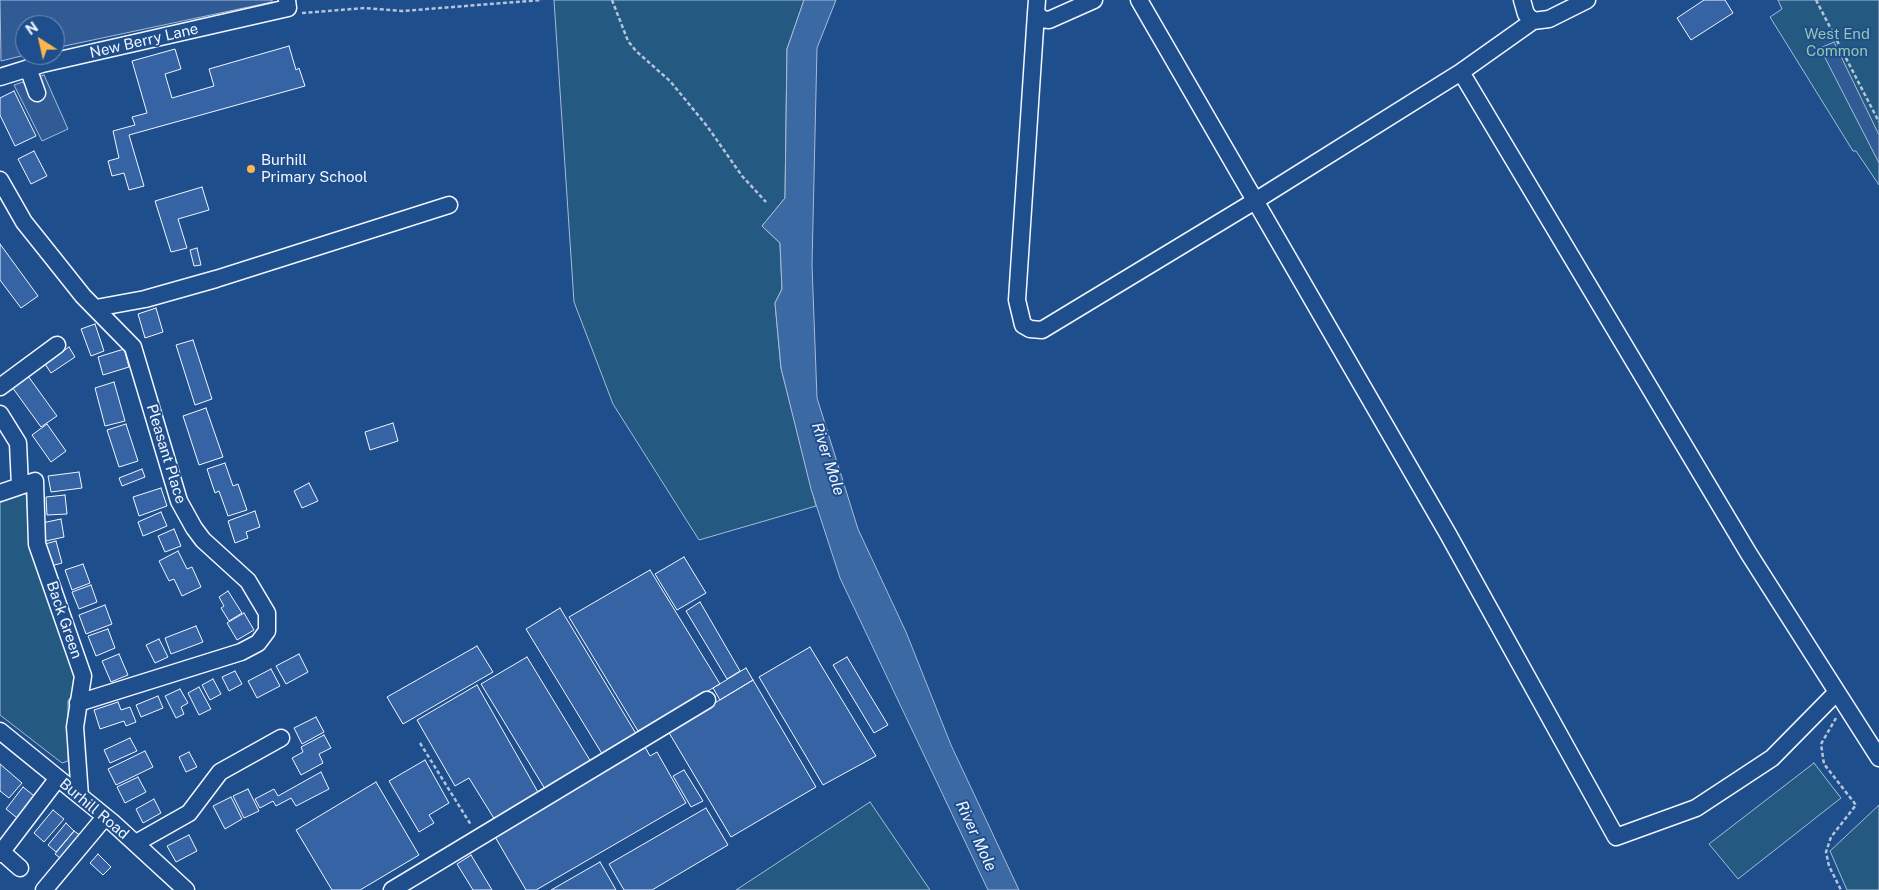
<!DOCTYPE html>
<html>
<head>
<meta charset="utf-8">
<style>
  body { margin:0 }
  #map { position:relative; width:1879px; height:890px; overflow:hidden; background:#1f4e8c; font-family:"Public Sans",sans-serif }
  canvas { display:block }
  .north { position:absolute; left:15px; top:15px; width:50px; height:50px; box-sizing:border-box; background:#1f4e8c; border:1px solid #7391ba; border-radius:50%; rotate:325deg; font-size:14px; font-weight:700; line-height:20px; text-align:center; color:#f2f6ff }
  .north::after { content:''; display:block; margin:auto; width:18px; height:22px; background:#ffb74d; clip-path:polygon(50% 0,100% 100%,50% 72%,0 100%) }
</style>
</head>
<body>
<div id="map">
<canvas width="1879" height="890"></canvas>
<div class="north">N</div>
</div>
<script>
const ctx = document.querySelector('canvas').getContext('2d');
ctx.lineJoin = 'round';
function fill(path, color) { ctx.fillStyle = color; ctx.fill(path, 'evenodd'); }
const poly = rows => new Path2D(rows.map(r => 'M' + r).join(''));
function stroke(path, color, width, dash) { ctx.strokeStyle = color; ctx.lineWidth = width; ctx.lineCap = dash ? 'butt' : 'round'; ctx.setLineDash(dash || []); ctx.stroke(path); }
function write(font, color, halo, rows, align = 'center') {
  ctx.font = font + ' "Public Sans",sans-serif'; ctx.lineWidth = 4; ctx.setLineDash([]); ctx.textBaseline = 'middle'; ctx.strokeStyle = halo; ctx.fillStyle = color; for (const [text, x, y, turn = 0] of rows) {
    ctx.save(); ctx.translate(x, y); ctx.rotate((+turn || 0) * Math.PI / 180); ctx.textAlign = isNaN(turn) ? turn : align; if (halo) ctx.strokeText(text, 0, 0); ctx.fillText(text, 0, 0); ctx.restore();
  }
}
const green = poly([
  [554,0,804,0,787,49,785,198,762,226,780,243,782,289,775,303,781,368,816,506,699,540,613,404,574,302,554,0],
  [1778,0,1879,0,1879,185,1856,151,1853,151,1770,17,1782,9,1778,0],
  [26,493,30,541,74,667,76,689,68,701,68,761,62,763,0,715,0,499,26,493],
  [1814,763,1841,798,1738,879,1709,844,1814,763],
  [870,802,930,890,736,890,870,802],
  [1879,805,1879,890,1847,890,1830,851,1879,805]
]);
fill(green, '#245a82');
stroke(green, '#a8bbd7', 1);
const parking = poly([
  [0,0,272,0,272,2,55,48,55,25,25,25,25,55,1,61,0,0],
  [1834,42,1879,135,1879,163,1820,48,1834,42],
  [44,75,68,129,42,141,14,85,44,75]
]);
fill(parking, '#305b95');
stroke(parking, '#a8bbd7', 1);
const water = poly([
  [804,0,836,0,817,48,812,265,817,398,858,529,906,632,951,745,1019,890,988,890,840,578,811,489,781,368,775,303,782,289,780,243,762,226,785,198,787,49,804,0]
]);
fill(water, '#3b69a3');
stroke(water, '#a8bbd7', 1);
const building = poly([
  [1704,0,1725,0,1733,13,1691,40,1677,18,1704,0],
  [289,46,296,70,299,68,305,86,129,135,144,186,129,190,124,173,112,176,108,161,119,158,113,131,135,125,132,117,147,113,132,61,175,49,181,69,165,74,172,98,214,86,209,69,289,46],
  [14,91,36,136,15,146,0,115,0,98,14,91],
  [34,151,47,176,31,184,18,159,34,151],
  [202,187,209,210,178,219,187,248,171,252,155,201,202,187],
  [0,244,38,296,21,308,0,280,0,244],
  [197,248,201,265,194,266,190,250,197,248],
  [156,308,163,332,145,338,138,314,156,308],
  [95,324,104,351,91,356,81,329,95,324],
  [193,340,212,399,195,405,176,345,193,340],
  [69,347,75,357,51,373,45,364,69,347],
  [124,349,129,367,103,375,98,357,124,349],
  [28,376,57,416,41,427,12,387,28,376],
  [114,382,125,421,105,426,95,388,114,382],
  [206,408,223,457,199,465,183,416,206,408],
  [393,423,398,441,370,450,365,432,393,423],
  [47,424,66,451,51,462,32,435,47,424],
  [126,424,138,461,119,467,107,430,126,424],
  [225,463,233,486,238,484,247,510,228,516,219,491,215,493,207,469,225,463],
  [142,469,145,477,122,486,119,478,142,469],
  [79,472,82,488,51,492,48,476,79,472],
  [309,483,318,501,302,508,294,491,309,483],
  [161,488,167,506,139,516,133,497,161,488],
  [65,495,67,514,47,515,46,497,65,495],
  [255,511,260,527,246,532,248,538,235,543,228,521,255,511],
  [161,512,167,526,143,536,138,522,161,512],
  [61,519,64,537,46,541,42,523,61,519],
  [174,529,181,546,165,552,158,536,174,529],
  [56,541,62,563,51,566,45,544,56,541],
  [178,551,187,569,192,567,201,587,182,596,174,579,169,581,159,561,178,551],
  [684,557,706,593,677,610,655,574,684,557],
  [83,564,90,583,72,590,65,570,83,564],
  [650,570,720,684,638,731,569,617,650,570],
  [91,585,97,602,79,609,72,592,91,585],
  [228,591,242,613,229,621,221,608,224,606,219,597,228,591],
  [700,602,740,671,727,679,686,611,700,602],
  [105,605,112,624,86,634,79,615,105,605],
  [560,608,638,737,604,757,526,629,560,608],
  [244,613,254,630,237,640,227,623,244,613],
  [196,626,203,642,171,654,165,638,196,626],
  [108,629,115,648,96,656,88,636,108,629],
  [159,639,168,657,155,663,146,645,159,639],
  [477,646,493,672,403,724,387,697,477,646],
  [810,647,876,756,823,785,759,677,810,647],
  [119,654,128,675,111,682,102,661,119,654],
  [299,654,308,672,286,684,276,666,299,654],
  [527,657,591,762,545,789,481,684,527,657],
  [847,657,888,725,874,733,833,665,847,657],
  [746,668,753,680,720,700,713,688,746,668],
  [271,669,280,686,257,698,248,681,271,669],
  [235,671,242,684,229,691,222,677,235,671],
  [213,679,221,694,210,700,202,685,213,679],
  [753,680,816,787,731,837,668,731,753,680],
  [477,685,539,794,495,820,469,778,455,786,417,720,477,685],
  [199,687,211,709,199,715,188,693,199,687],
  [180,689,188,703,181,707,184,714,176,718,165,696,180,689],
  [158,696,163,708,141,717,136,705,158,696],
  [118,702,121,710,130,707,136,722,126,726,124,721,100,729,94,710,118,702],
  [316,717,324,732,302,744,294,728,316,717],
  [324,735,331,748,319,754,323,763,301,775,292,758,303,752,301,747,324,735],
  [130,738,137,751,110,763,104,750,130,738],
  [645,747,650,756,657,752,686,803,536,890,526,890,494,835,645,747],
  [145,751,153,767,116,785,108,769,145,751],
  [189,752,197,767,186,772,179,757,189,752],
  [425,760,449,803,429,815,434,823,419,832,389,781,425,760],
  [0,764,22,783,9,798,0,791,0,764],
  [684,770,703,801,691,807,673,776,684,770],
  [321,772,329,789,296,806,291,798,276,806,273,801,260,808,255,799,274,789,278,796,321,772],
  [138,777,146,792,125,803,117,787,138,777],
  [376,782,419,855,360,890,332,890,296,830,376,782],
  [23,787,38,799,21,821,6,809,23,787],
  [248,789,259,811,244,818,233,796,248,789],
  [231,797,242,819,225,829,213,806,231,797],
  [154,799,161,813,143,823,136,809,154,799],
  [706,808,728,845,652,890,624,890,609,864,706,808],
  [53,810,64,819,44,842,34,833,53,810],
  [66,823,74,831,56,852,48,845,66,823],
  [74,831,84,838,64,861,55,854,74,831],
  [189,835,197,851,176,862,167,846,189,835],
  [98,854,111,867,103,875,90,863,98,854],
  [471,855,492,890,473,890,457,864,471,855],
  [600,862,616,890,551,890,600,862]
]);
fill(building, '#3563a3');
stroke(building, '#f2f6ff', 1);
const minor = poly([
  [1037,0,1036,13,1042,19,1049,20,1094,0],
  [1139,0,1448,534,1616,837,1696,808,1772,758,1837,692,1749,554,1461,72],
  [1036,13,1017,300,1023,325,1030,329,1042,330,1255,201,1461,72,1533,21,1526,14,1522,0],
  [1533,21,1549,19,1587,0],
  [28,68,37,93],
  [0,77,42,64,288,8,287,0],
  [0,180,24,222,52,257,83,296,133,347,179,501,194,528,203,540,248,581,267,613,267,631,258,643,241,652,78,703],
  [96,308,145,299,216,279,449,205],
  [0,387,57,345],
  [0,414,18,443,20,486],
  [0,493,35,481,37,544,83,676,75,727,80,796],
  [1837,692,1879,758],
  [0,731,112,822,186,890],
  [136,843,189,813,220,772,281,738],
  [2,852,20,868],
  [0,854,58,778],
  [44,890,105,817],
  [392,890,707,700]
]);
stroke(minor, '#f2f6ff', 19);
stroke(poly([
  [612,0,628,41,636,51,670,81,707,126,742,176,766,202],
  [1816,0,1879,122],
  [302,13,365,8,402,11,542,0],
  [1836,718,1821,744,1824,764,1856,805,1831,837,1826,852,1829,866,1841,890],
  [420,743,471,825]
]), '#b3c4dc', 2.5, [4, 2.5]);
stroke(minor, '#1f4e8c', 16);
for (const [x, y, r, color] of [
  [251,169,5,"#ffb74d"]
]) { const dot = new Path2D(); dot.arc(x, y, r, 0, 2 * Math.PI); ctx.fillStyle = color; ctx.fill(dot); stroke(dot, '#1f4e8c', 2); }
write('15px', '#97c8a6', '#1f4e8c', [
  ["West End",1837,34],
  ["Common",1837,51]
]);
write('15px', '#f2f6ff', '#1f4e8c', [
  ["New Berry Lane",144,41,-13],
  ["Pleasant Place",166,454,73],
  ["Back Green",64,620,71],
  ["Burhill Road",94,809,40]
]);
write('15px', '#f2f6ff', '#1f4e8c', [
  ["Burhill",261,160],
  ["Primary School",261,177]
], 'left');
write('italic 16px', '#f2f6ff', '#1f4e8c', [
  ["River Mole",828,459,72],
  ["River Mole",976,836,65]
]);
</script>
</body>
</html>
